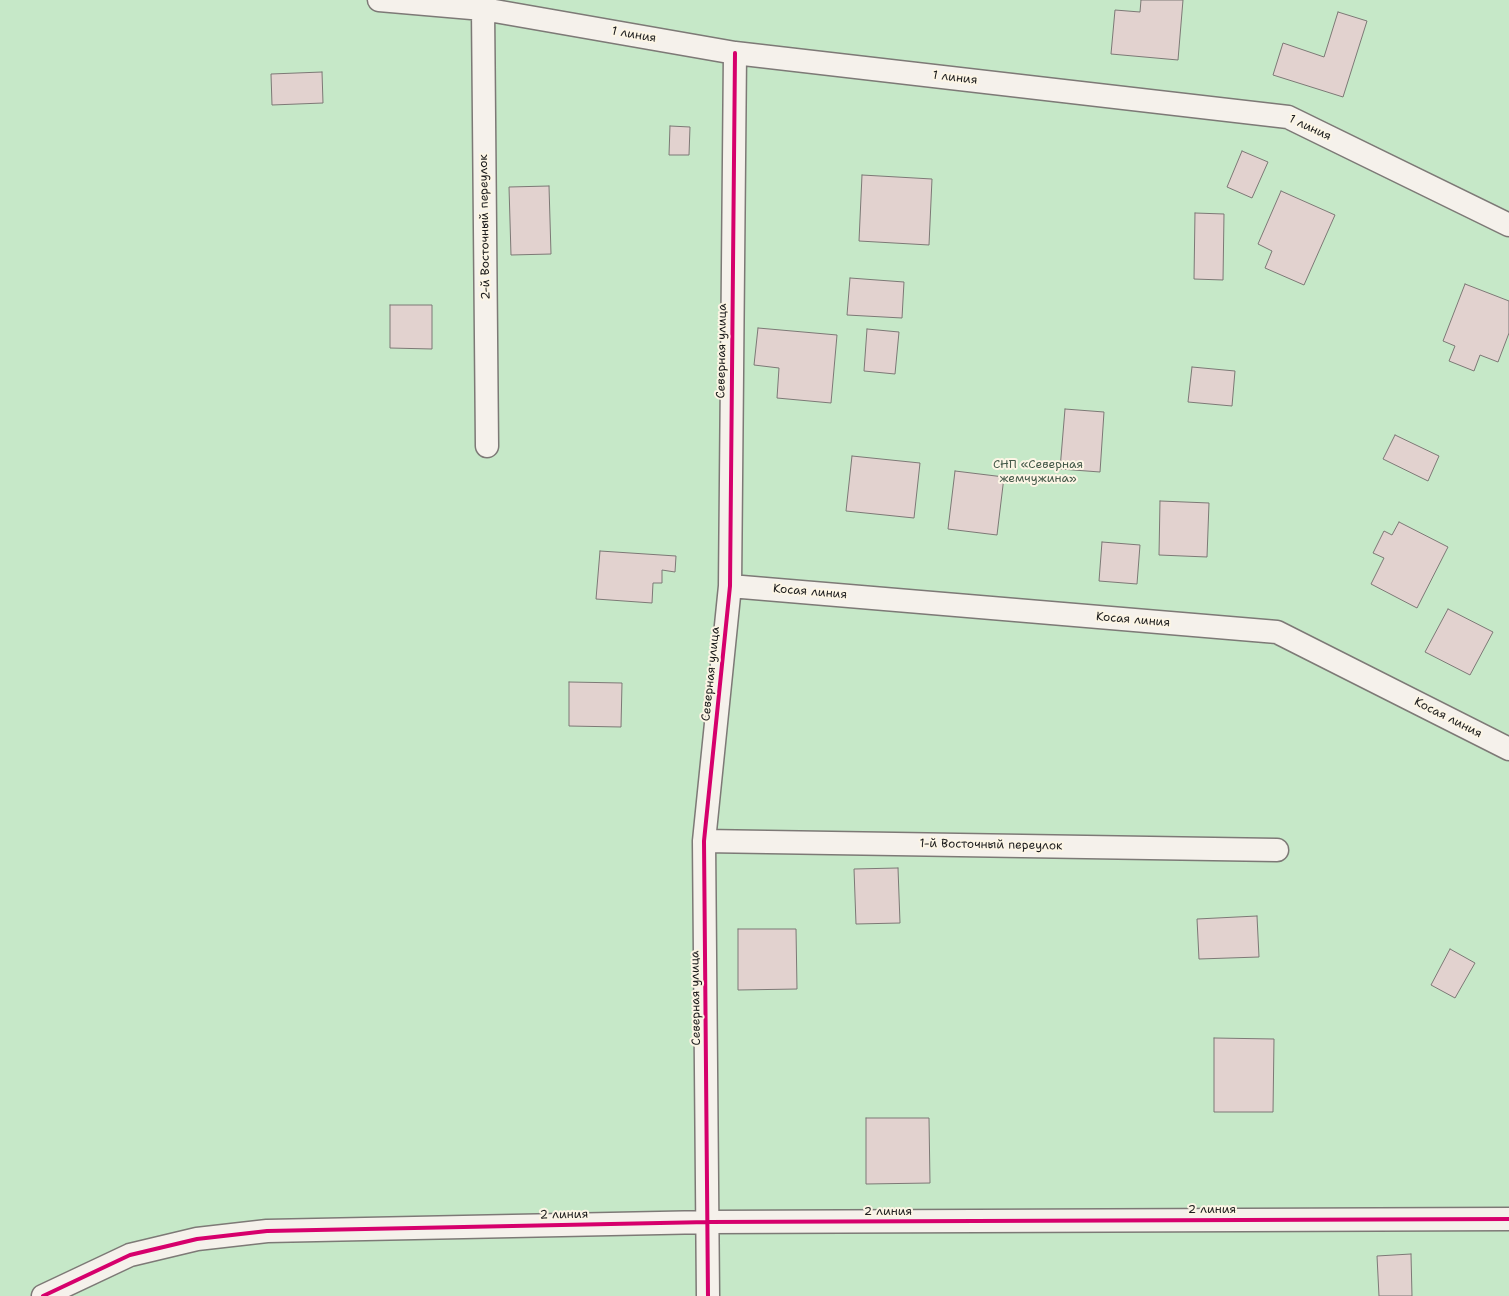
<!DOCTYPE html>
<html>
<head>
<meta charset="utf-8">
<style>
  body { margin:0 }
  canvas { display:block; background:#f4eae3 }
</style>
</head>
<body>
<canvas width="1509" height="1296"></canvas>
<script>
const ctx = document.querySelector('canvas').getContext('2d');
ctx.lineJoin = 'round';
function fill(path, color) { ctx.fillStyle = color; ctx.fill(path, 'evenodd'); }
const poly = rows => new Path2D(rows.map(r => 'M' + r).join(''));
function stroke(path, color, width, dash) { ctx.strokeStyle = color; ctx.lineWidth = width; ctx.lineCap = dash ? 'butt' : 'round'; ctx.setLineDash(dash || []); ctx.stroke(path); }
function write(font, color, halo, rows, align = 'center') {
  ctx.font = font + ' "Shantell Sans",sans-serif'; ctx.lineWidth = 4; ctx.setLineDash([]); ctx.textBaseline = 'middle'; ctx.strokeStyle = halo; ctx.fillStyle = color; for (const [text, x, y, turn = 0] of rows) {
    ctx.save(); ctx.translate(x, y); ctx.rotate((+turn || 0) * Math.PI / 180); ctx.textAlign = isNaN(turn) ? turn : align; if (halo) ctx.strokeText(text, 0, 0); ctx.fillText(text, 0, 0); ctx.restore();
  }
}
fill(poly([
  [0,0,1509,0,1509,1296,0,1296]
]), '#c6e8c8');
const building = poly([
  [1141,0,1183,0,1178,60,1111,54,1115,10,1140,12,1141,0],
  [1338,12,1367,21,1343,97,1273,75,1283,43,1324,57,1338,12],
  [322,72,323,103,272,105,271,74,322,72],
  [670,126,690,127,689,155,669,155,670,126],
  [1242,151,1268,162,1252,198,1227,187,1242,151],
  [862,175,932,179,929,245,859,241,862,175],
  [549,186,551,254,511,255,509,187,549,186],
  [1281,191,1335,215,1304,285,1265,268,1272,251,1258,244,1281,191],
  [1195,213,1224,214,1223,280,1194,279,1195,213],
  [850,278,904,282,902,318,847,315,850,278],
  [1465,284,1509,301,1509,333,1498,362,1480,355,1474,371,1449,361,1455,346,1443,341,1465,284],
  [390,305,432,305,432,349,390,348,390,305],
  [758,328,837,335,831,403,777,398,779,368,754,365,758,328],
  [867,329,899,332,895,374,864,371,867,329],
  [1192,367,1235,371,1232,406,1188,402,1192,367],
  [1065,409,1104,412,1100,472,1060,469,1065,409],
  [1395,435,1439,456,1428,481,1383,459,1395,435],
  [852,456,920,463,914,518,846,511,852,456],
  [955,471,1004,477,997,535,948,529,955,471],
  [1160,501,1209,503,1207,557,1159,555,1160,501],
  [1399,522,1448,547,1417,608,1371,584,1384,558,1373,553,1384,531,1392,535,1399,522],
  [1102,542,1140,545,1137,584,1099,581,1102,542],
  [600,551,676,556,675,572,662,570,662,583,653,583,652,603,596,599,600,551],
  [1448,609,1493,632,1470,675,1425,652,1448,609],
  [569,682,622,683,621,727,569,726,569,682],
  [898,868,900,923,856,924,854,869,898,868],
  [1257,916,1259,957,1199,959,1197,919,1257,916],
  [738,929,796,929,797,989,738,990,738,929],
  [1450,949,1475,963,1455,998,1431,985,1450,949],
  [1214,1038,1274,1039,1273,1112,1214,1112,1214,1038],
  [866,1118,929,1118,930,1183,866,1184,866,1118],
  [1411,1254,1412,1296,1379,1296,1377,1256,1411,1254]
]);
fill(building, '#e2d2cf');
stroke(building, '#7d7976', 1);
const street = poly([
  [379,0,483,9,735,53,1288,117,1509,225],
  [483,9,487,446],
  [730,586,1277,632,1509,749],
  [704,841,1277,850],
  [43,1296,130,1255,197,1239,267,1231,709,1222,1509,1219],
  [708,1296,704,841,730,586,735,53]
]);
stroke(street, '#7d7976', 25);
stroke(street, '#f5f1eb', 22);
stroke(poly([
  [43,1296,130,1255,197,1239,267,1231,709,1222,1509,1219],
  [708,1296,704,841,730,586,735,53]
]), '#d6006c', 4);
write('12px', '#1c1c1c', '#fcf5e5', [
  ["1 линия",634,35,10],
  ["1 линия",955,78,7],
  ["1 линия",1310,128,25],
  ["2-й Восточный переулок",485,227,-91],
  ["Северная улица",722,351,-89],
  ["Косая линия",810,592,5],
  ["Косая линия",1133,620,5],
  ["Северная улица",711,674,-84],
  ["Косая линия",1448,718,27],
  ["1-й Восточный переулок",991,845,1],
  ["Северная улица",696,998,-91],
  ["2 линия",1212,1210],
  ["2 линия",888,1212],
  ["2 линия",564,1215,-1]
]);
write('12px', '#445949', '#fcf5e5', [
  ["СНП «Северная",1038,465],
  ["жемчужина»",1038,479]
]);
</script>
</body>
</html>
